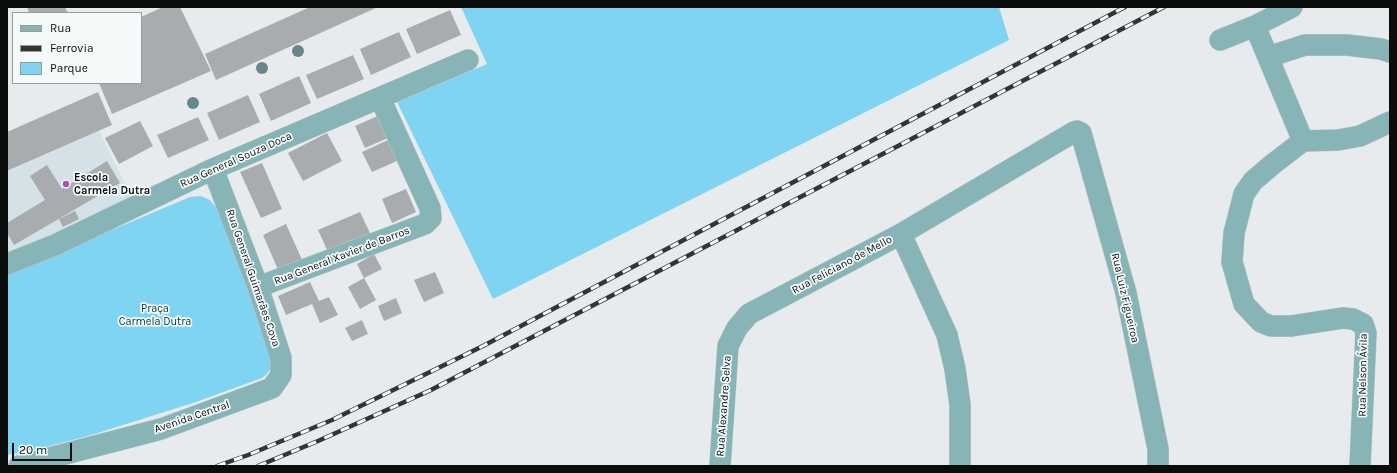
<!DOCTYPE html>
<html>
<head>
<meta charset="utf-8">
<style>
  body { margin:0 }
  #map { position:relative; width:1397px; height:473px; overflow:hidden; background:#e7ebed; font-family:Karla,sans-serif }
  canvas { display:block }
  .frame { position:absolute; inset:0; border:8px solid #0b0d0d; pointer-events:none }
  .legend { position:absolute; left:12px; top:12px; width:130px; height:72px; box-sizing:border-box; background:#f4f9fa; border:1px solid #979b9b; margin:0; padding:5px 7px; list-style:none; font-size:12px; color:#0b0d0d }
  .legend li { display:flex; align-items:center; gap:8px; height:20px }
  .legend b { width:20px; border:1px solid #979b9b }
  .scale { position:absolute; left:12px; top:443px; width:60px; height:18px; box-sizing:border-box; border:2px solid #0b0d0d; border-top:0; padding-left:5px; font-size:12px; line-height:14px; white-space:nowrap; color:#0b0d0d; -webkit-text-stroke:3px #f4f9fa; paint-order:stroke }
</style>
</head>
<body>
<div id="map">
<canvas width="1397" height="473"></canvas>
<div class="frame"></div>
<ul class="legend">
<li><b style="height:5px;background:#86b4b7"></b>Rua</li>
<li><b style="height:5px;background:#333535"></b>Ferrovia</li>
<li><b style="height:11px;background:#7ed4f1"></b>Parque</li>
</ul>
<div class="scale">20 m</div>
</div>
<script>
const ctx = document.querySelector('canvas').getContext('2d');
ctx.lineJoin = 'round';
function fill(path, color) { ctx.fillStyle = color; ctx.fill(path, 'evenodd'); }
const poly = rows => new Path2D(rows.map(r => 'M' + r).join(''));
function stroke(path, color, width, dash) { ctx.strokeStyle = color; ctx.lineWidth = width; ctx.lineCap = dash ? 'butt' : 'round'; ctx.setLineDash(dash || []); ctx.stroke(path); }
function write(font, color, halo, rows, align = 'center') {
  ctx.font = font + ' Karla,sans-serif'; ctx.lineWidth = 3.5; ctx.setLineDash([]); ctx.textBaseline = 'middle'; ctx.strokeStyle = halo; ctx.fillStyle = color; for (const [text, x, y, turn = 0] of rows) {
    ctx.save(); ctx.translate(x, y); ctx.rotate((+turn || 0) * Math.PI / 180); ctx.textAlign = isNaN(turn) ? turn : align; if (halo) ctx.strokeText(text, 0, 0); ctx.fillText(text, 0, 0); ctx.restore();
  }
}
fill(poly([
  [99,131,131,196,86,220,7,254,7,172]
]), '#d4e1e6');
fill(poly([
  [461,7,999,7,1009,40,493,299,397,102,487,64],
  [201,196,210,200,217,209,273,354,271,368,267,374,262,378,196,402,139,420,88,436,38,449,7,455,7,274,190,197]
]), '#7ed4f1');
fill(poly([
  [27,7,65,7,68,13,29,13],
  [163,7,180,7,211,71,112,114,99,83,141,83,141,17],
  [310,7,378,7,216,80,205,54],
  [450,10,461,35,417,54,406,29],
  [399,32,411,57,371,75,360,49],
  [353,55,364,79,317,99,306,75],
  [299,76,311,103,271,121,259,94],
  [98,92,112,125,7,171,7,132],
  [248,95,260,122,219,140,207,113],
  [380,115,390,137,365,148,355,126],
  [198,117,209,140,168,158,157,135],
  [140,121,153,146,119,164,105,138],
  [327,133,342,161,303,181,288,153],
  [388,140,397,161,372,172,362,152],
  [107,161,120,183,14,245,7,233,7,223,45,200,30,176,47,165,62,189],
  [262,163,282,209,261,218,240,172],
  [406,189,416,212,392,223,382,199],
  [75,211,79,219,63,227,59,219],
  [360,212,371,235,329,254,318,230],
  [286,224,303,262,279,272,263,235],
  [374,254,382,269,364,278,357,264],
  [435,272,444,293,424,302,414,280],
  [364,278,376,300,360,309,348,287],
  [310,282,319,301,329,297,338,315,320,323,312,304,286,315,278,296],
  [396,298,402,313,384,321,378,306],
  [362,320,368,334,352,341,345,328]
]), '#a8acae');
const minor = poly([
  [1255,26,1303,141,1273,164,1253,181,1244,194,1234,233,1232,262,1244,304,1261,322,1271,326,1291,326,1343,318,1353,319,1363,324,1366,333,1360,466],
  [1220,40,1255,26,1292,7],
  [1268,57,1305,45,1347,45,1381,49,1390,52],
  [1303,141,1338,140,1360,136,1390,122],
  [901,234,947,335,955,369,960,405,960,466],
  [7,264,55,245,213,169,468,60],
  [258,287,425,224,431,218,430,208,380,98],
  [19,466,161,429,272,388,281,375,281,358,258,287,213,169],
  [720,466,728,346,737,328,749,314,901,234,1074,132,1077,131,1081,133,1126,293,1158,449,1158,466]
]);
stroke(minor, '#c4c7c9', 22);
stroke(minor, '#86b4b7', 21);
const rail = poly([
  [217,466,248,455,332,420,483,346,1125,7],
  [258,466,318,441,431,390,1164,7]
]);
stroke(rail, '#333535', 4.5);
stroke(rail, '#f4f9fa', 3, [9]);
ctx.fillStyle = '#68868e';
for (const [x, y] of [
  [298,51],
  [262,68],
  [193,103]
]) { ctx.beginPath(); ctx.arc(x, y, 6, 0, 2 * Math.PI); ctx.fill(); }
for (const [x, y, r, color] of [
  [66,184,4,"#b150b8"]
]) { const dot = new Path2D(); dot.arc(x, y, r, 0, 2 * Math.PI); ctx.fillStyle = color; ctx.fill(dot); stroke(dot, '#f4f9fa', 1.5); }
write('11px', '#0b0d0d', '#f4f9fa', [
  ["Rua General Souza Doca",236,160,-24],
  ["Rua General Xavier de Barros",342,256,-21],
  ["Rua Feliciano de Mello",842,265,-28],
  ["Rua General Guimarães Cova",253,278,71],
  ["Rua Luiz Figueiroa",1125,298,77],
  ["Rua Nelson Ávila",1363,375,-89],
  ["Rua Alexandre Selva",724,406,-86],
  ["Avenida Central",192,417,-19]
]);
write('bold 11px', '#0b0d0d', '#f4f9fa', [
  ["Escola",74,178],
  ["Carmela Dutra",74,191]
], 'left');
write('11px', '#003341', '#f4f9fa', [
  ["Praça",155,309],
  ["Carmela Dutra",155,322]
]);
</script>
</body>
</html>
